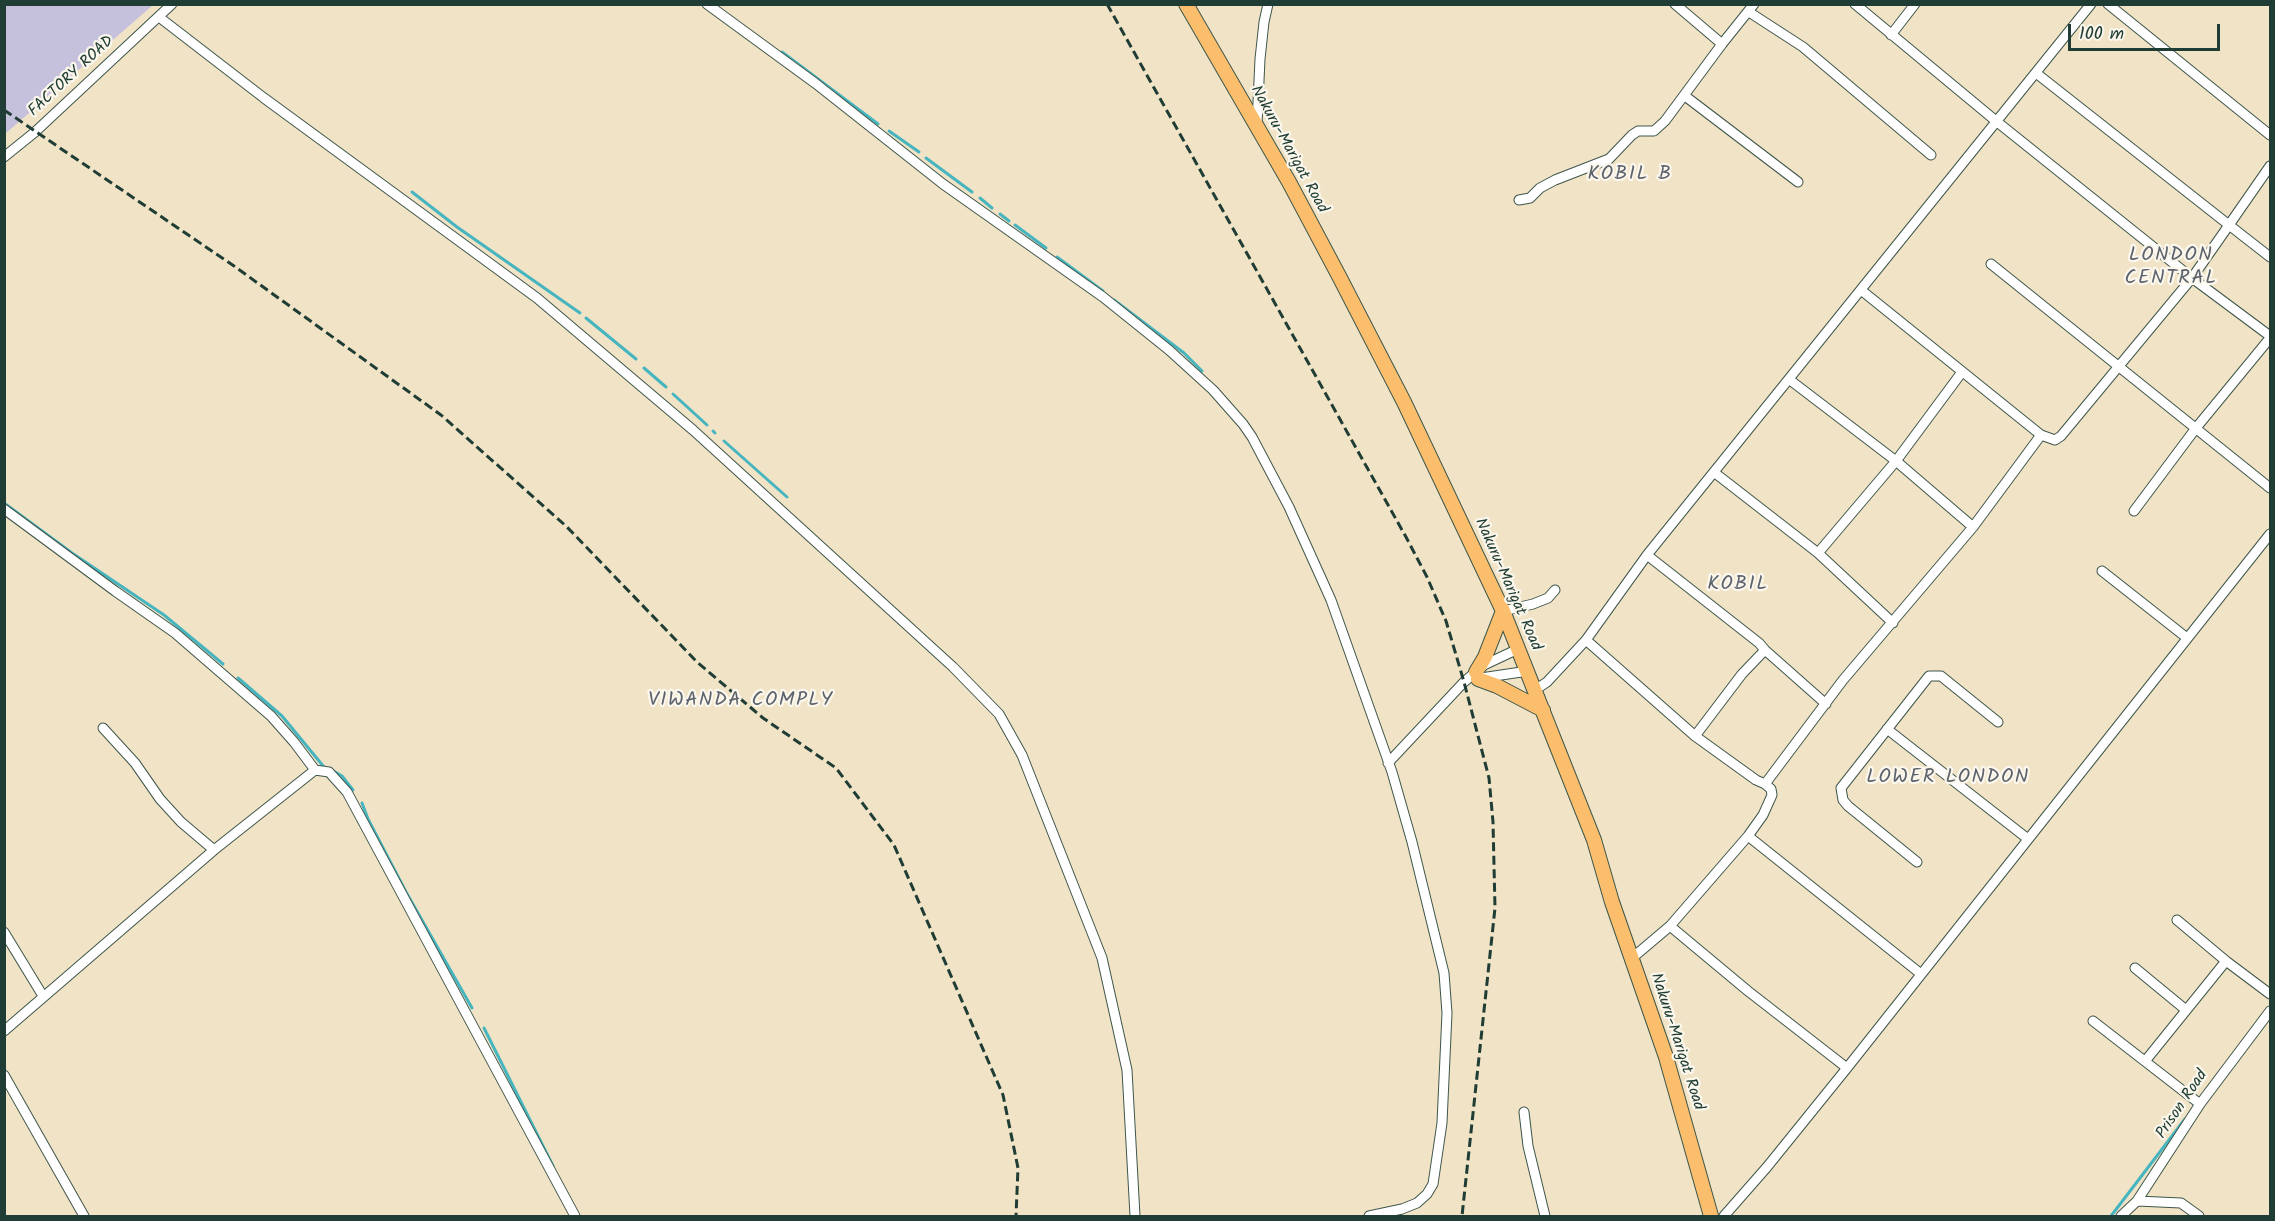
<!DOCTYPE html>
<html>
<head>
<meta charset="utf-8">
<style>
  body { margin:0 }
  #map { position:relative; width:2275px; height:1221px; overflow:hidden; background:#f1e3c6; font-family:Kalam,sans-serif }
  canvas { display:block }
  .frame { position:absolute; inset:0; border:6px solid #1f3d34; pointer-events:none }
  .scale { position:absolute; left:2068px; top:24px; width:152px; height:27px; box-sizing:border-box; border:3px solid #1f3d34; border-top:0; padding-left:8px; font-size:18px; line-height:21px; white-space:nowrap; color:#1f3d34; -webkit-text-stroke:4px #fbf7ec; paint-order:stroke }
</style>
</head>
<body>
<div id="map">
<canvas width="2275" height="1221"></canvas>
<div class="frame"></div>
<div class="scale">100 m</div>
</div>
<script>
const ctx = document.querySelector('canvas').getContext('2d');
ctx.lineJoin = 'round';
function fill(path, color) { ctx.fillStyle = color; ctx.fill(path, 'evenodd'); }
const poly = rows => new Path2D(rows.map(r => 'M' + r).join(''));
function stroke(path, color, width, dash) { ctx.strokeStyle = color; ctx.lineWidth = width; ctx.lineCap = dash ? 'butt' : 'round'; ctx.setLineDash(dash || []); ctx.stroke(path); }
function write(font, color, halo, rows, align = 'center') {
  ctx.font = font + ' Kalam,sans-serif'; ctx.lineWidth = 4.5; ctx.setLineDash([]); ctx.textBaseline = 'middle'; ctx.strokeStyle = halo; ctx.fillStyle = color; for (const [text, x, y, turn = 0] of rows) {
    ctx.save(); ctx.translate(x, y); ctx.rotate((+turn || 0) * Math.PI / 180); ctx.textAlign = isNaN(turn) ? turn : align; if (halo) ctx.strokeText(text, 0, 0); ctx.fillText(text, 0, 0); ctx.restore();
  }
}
fill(poly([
  [5,4,153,4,153,5,5,134]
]), '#c5c0db');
stroke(poly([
  [782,52,878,124],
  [889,131,919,152],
  [926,158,972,192],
  [412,192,457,227,580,313],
  [980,198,992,208],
  [1000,214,1009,221],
  [1015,225,1046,248],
  [1057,257,1103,291],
  [1114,300,1184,353,1202,371],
  [586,318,636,359],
  [644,368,666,387],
  [673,394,707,425],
  [713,431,715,433],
  [724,441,787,497],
  [4,503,72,553,164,615,223,664],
  [238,678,282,716,324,767],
  [330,769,342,776,353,790],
  [362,803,368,819,406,892,472,1008],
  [484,1028,553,1166],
  [2111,1216,2185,1119]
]), '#46b5bf', 3);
const street = poly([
  [707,4,815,83,943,184,1103,297,1169,350,1213,390,1243,424,1252,437,1289,507,1331,600,1392,772,1412,842,1444,973,1447,1013,1442,1123,1433,1184,1427,1194,1417,1203,1402,1209,1369,1216],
  [1675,4,1722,44],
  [1855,4,1996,121,2192,278,2270,336],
  [2108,4,2270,135],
  [1749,12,1803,47,1931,155],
  [159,17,264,98,537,298,693,430,953,667,999,714,1022,755,1102,958,1127,1070,1135,1216],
  [1891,35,1915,4],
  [1685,96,1798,182],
  [1257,124,1260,59,1264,22,1268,4],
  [4,157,35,132,172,4],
  [2270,166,2229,225,2270,257],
  [1519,200,1530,198,1540,188,1555,180,1609,159,1632,135,1638,131,1654,131,1665,121,1722,44,1754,4],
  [1991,264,2270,488],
  [1861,290,2041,435],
  [1790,380,1896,461,1973,527],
  [1715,473,1818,553,1893,623],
  [4,509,115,591,175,633,271,716,294,742,315,770,329,772,347,792,575,1216],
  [2134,511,2196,428,2270,338],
  [1818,553,1896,461,1962,372],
  [1647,555,1759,643,1765,650,1826,704],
  [2102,571,2187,638],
  [1503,611,1533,604,1548,598,1555,590],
  [1586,640,1695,736,1756,780,1765,784],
  [1481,678,1528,671],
  [1535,690,1547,682,1586,640,1647,555,2091,4],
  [103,728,135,763,160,799,181,822,214,850],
  [1887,729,2028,839],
  [1695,736,1742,674,1765,650],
  [1388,763,1464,682,1484,665,1518,649],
  [1748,836,1921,974],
  [1917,862,1848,806,1843,800,1841,788,1929,676,1941,676,1998,722],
  [2177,920,2226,961],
  [1670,926,1748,991,1847,1068],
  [4,932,43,996],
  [1631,959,1670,926,1748,836,1763,815,1772,795,1771,789,1765,784,1843,680,1973,527,2041,435,2055,440,2061,436,2192,278,2229,225,2036,73],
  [2135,968,2186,1010],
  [2093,1021,2200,1104],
  [4,1031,214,850,315,770],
  [2146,1060,2226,961,2270,994],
  [4,1075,84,1216],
  [1524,1112,1528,1146,1545,1216],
  [2137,1201,2181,1203,2199,1216],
  [1724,1216,1767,1167,1847,1068,2270,534],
  [2121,1216,2137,1201,2200,1104,2270,1011]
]);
const primary = poly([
  [1186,4,1289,182,1340,278,1404,402,1503,611,1594,840,1612,902,1666,1057,1711,1216],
  [1476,672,1485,657,1503,611],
  [1478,679,1497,686,1543,710]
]);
stroke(street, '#3e564a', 11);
stroke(primary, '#3e564a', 16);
stroke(street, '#fff', 9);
stroke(primary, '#fabe6d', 14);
stroke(poly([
  [1107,4,1406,537,1427,577,1446,621,1464,682,1489,778,1493,822,1495,908,1462,1216],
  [4,110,234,266,441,415,566,526,697,662,763,718,836,768,894,845,1003,1095,1018,1168,1016,1216]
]), '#1f3d34', 3, [9, 4.5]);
write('16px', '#1f3d34', '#fbf7ec', [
  ["FACTORY ROAD",72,77,-43],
  ["Nakuru-Marigat Road",1288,150,61],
  ["Nakuru-Marigat Road",1507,585,66],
  ["Nakuru-Marigat Road",1676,1042,72],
  ["Prison Road",2183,1105,-56]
]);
ctx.letterSpacing = '1.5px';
write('20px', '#5d636c', '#fbf7ec', [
  ["KOBIL B",1630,176],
  ["LONDON",2171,257],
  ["CENTRAL",2171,280],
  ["KOBIL",1738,586],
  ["VIWANDA COMPLY",741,702],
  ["LOWER LONDON",1948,779]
]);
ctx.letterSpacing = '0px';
</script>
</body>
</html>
